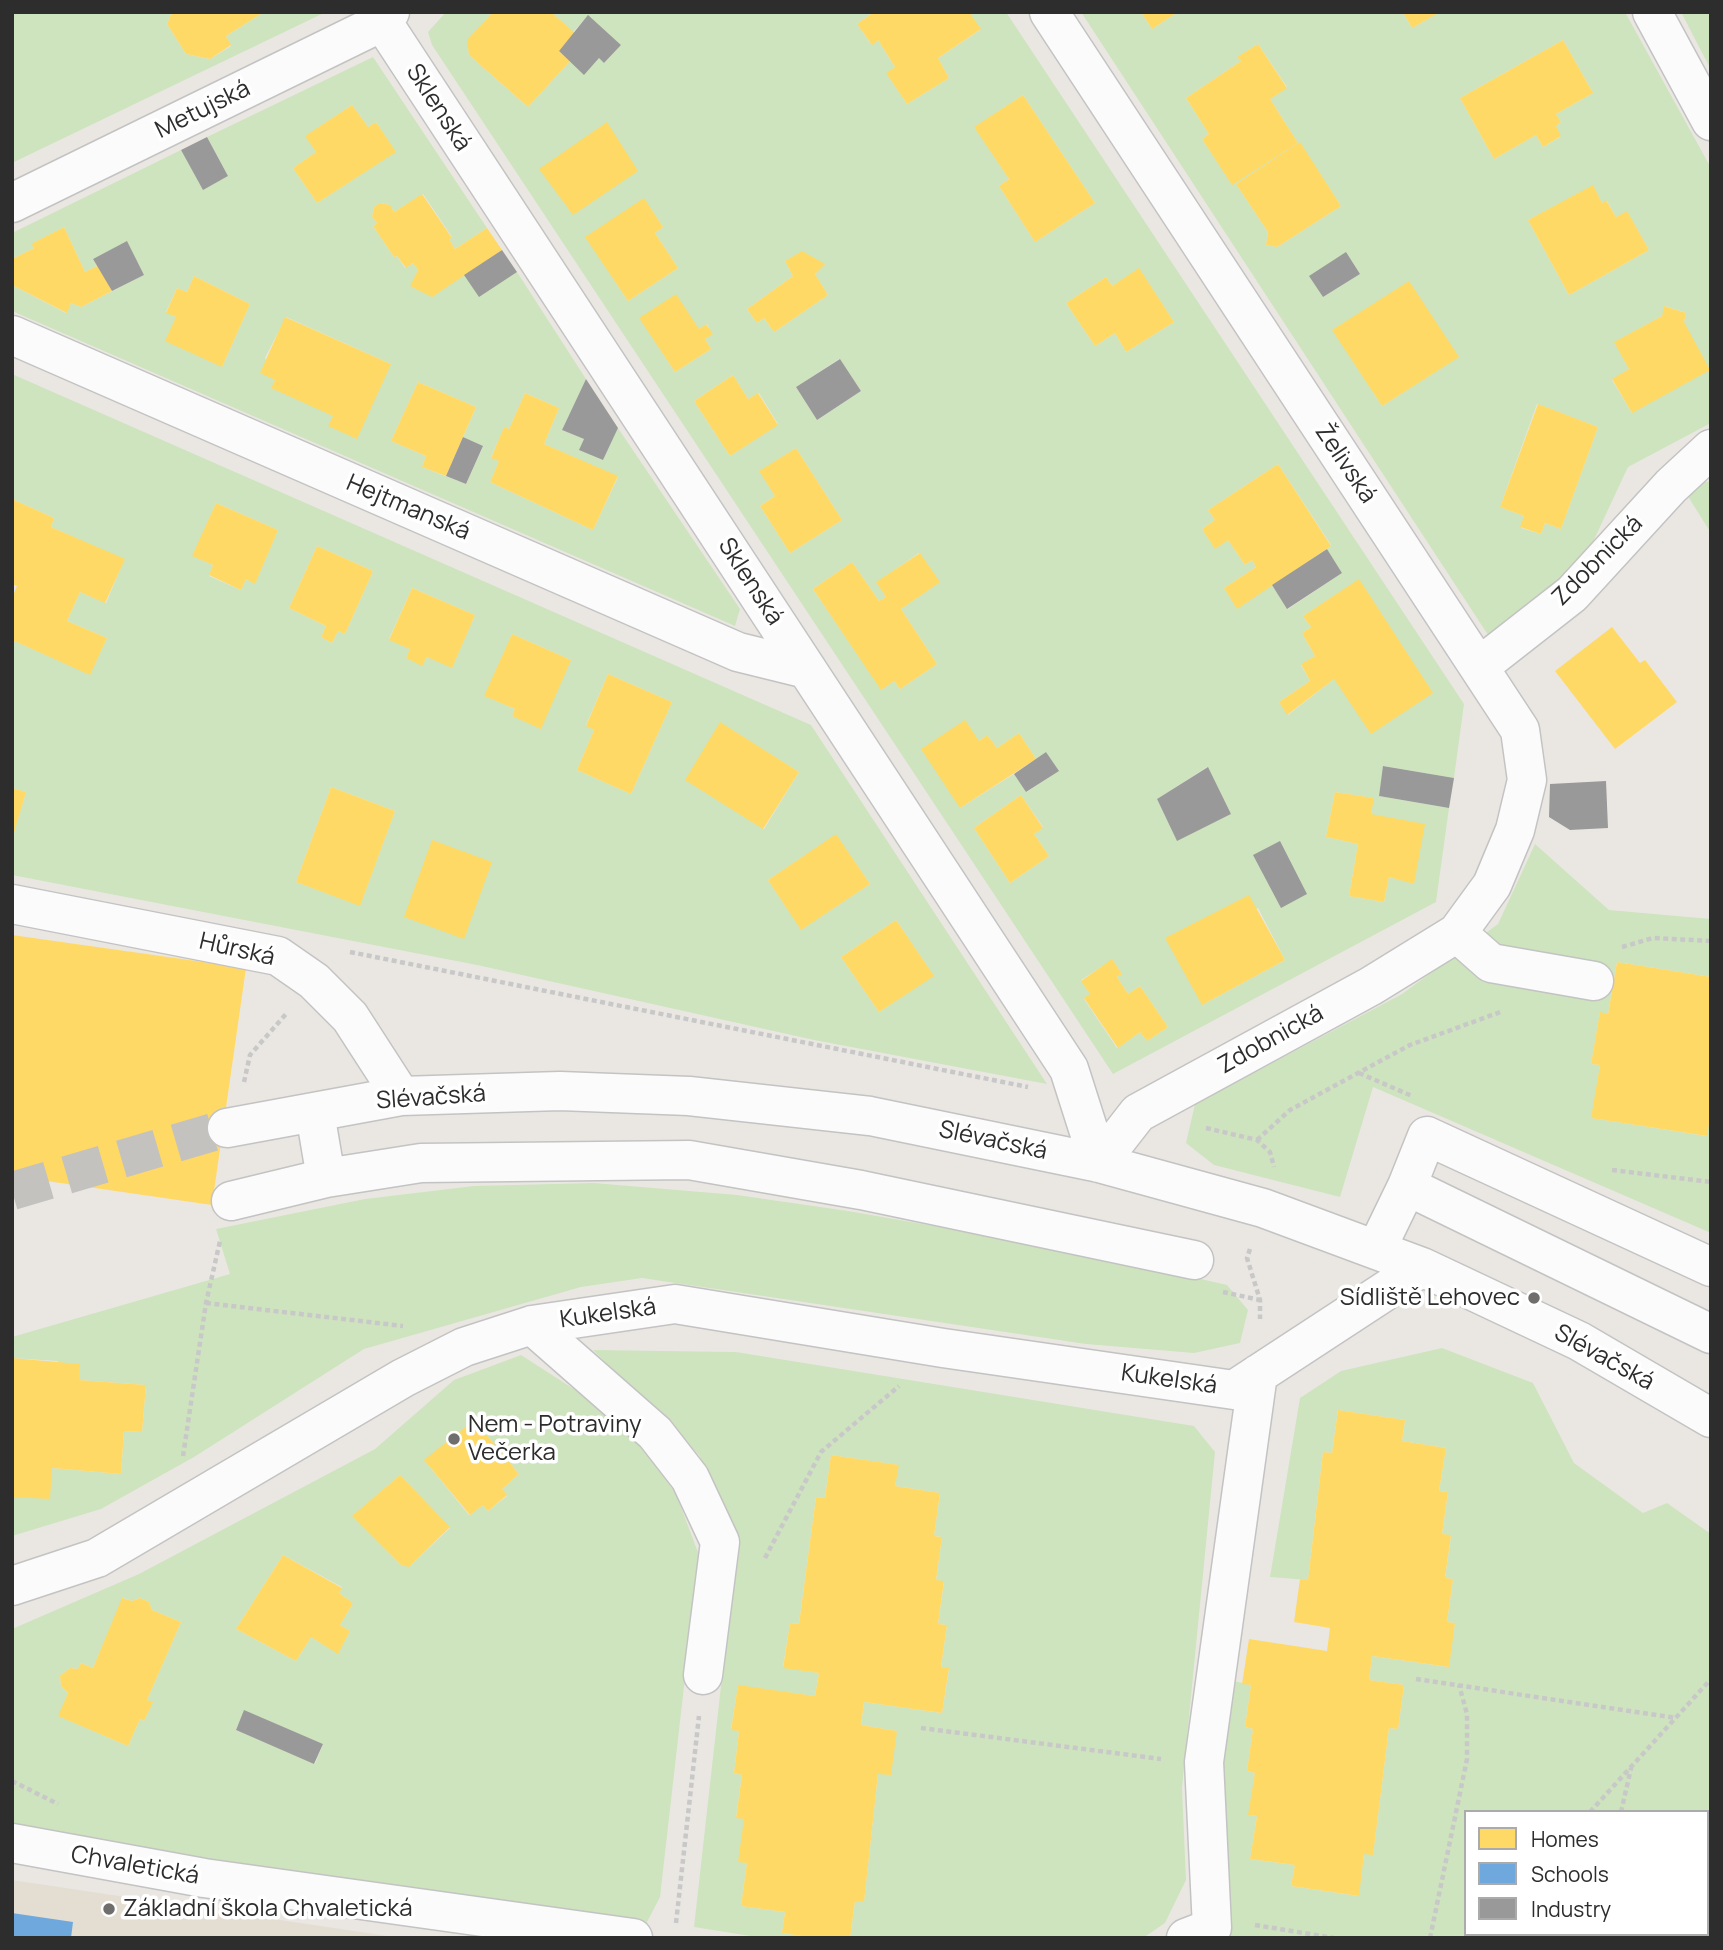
<!DOCTYPE html>
<html>
<head>
<meta charset="utf-8">
<style>
  body { margin:0 }
  #map { position:relative; width:1723px; height:1950px; overflow:hidden; background:#eae7e3; font-family:Manrope,sans-serif }
  canvas { display:block }
  .frame { position:absolute; inset:0; border:14px solid #2d2d2d; pointer-events:none }
  .legend { position:absolute; left:1464px; top:1810px; width:245px; height:126px; box-sizing:border-box; background:#fff; border:2px solid #ababab; margin:0; padding:9px 12px; list-style:none; font-size:21px; color:#2d2d2d }
  .legend li { display:flex; align-items:center; gap:14px; height:35px }
  .legend b { width:35px; border:2px solid #ababab }
</style>
</head>
<body>
<div id="map">
<canvas width="1723" height="1950"></canvas>
<div class="frame"></div>
<ul class="legend">
<li><b style="height:19px;background:#ffd966"></b>Homes</li>
<li><b style="height:19px;background:#6fa8dc"></b>Schools</li>
<li><b style="height:19px;background:#999"></b>Industry</li>
</ul>
</div>
<script>
const ctx = document.querySelector('canvas').getContext('2d');
ctx.lineJoin = 'round';
function fill(path, color) { ctx.fillStyle = color; ctx.fill(path, 'evenodd'); }
const poly = rows => new Path2D(rows.map(r => 'M' + r).join(''));
function stroke(path, color, width, dash) { ctx.strokeStyle = color; ctx.lineWidth = width; ctx.lineCap = dash ? 'butt' : 'round'; ctx.setLineDash(dash || []); ctx.stroke(path); }
function write(font, color, halo, rows, align = 'center') {
  ctx.font = font + ' Manrope,sans-serif'; ctx.lineWidth = 7; ctx.setLineDash([]); ctx.textBaseline = 'middle'; ctx.strokeStyle = halo; ctx.fillStyle = color; for (const [text, x, y, turn = 0] of rows) {
    ctx.save(); ctx.translate(x, y); ctx.rotate((+turn || 0) * Math.PI / 180); ctx.textAlign = isNaN(turn) ? turn : align; if (halo) ctx.strokeText(text, 0, 0); ctx.fillText(text, 0, 0); ctx.restore();
  }
}
fill(poly([
  [12,1880,401,1938,12,1938]
]), '#e4ded2');
fill(poly([
  [12,12,172,12,167,24,186,54,210,59,231,46,226,36,264,12,326,12,12,163],
  [446,12,493,12,468,40,469,55,528,107,570,61,599,58,604,63,621,45,588,16,573,32,551,12,874,12,857,24,871,44,878,40,895,67,887,74,907,104,949,78,938,58,980,30,969,12,1006,12,1464,704,1454,778,1384,766,1379,796,1449,808,1436,902,1113,1074,432,45,428,32],
  [1023,95,1095,203,1035,242,999,186,1009,179,975,127],
  [644,199,663,227,655,233,678,268,628,301,586,237],
  [802,252,824,264,815,274,828,295,774,332,764,318,757,323,747,309,793,276,785,261],
  [1139,269,1174,322,1126,352,1115,333,1095,346,1066,303,1106,277,1112,286],
  [640,318,699,329,707,324,712,334,705,339,711,349,675,372],
  [839,359,861,391,817,420,796,387],
  [733,375,748,399,759,393,778,424,730,456,694,401],
  [796,448,842,520,790,553,760,506,775,496,760,471],
  [1278,464,1331,545,1327,549,1342,573,1288,609,1272,585,1237,608,1224,588,1256,567,1252,560,1245,565,1228,540,1215,548,1202,529,1215,520,1208,510],
  [919,553,939,582,901,609,937,664,900,689,894,681,881,689,813,589,852,562,879,601,886,597,877,582],
  [1359,580,1432,693,1334,679,1288,715,1279,702,1310,681,1301,665,1315,656,1302,633,1311,627,1303,616],
  [1019,733,1036,759,1046,752,1058,771,1027,792,1014,774,960,808,979,741,987,735,997,748],
  [1207,767,1231,814,1177,840,1157,799],
  [1335,792,1373,798,1371,814,1413,883,1389,877,1384,902,1349,896,1358,844,1326,837],
  [1021,795,1043,827,1034,834,1049,856,1010,883,974,828],
  [1258,908,1285,960,1202,1005,1256,909],
  [1112,960,1122,974,1117,977,1128,994,1140,986,1168,1027,1147,1041,1140,1032,1117,1048,1084,999,1090,994,1081,980],
  [1081,12,1141,12,1152,29,1178,12,1403,12,1412,28,1440,12,1625,12,1711,168,1711,423,1628,467,1585,559,1492,641],
  [1563,40,1593,93,1556,114,1561,122,1556,126,1560,137,1543,147,1536,135,1494,159,1460,98],
  [1258,44,1287,87,1270,99,1298,143,1232,184,1202,139,1209,134,1186,98,1241,61,1238,57],
  [1300,143,1341,206,1277,247,1266,245,1268,232,1236,184],
  [1593,186,1602,203,1607,201,1616,217,1627,212,1649,250,1569,295,1528,220],
  [1360,274,1323,297,1310,276],
  [1665,306,1686,313,1684,322,1632,413,1612,380,1629,369,1615,342,1662,316],
  [1333,330,1458,357,1382,406],
  [1537,404,1598,427,1561,529,1545,523,1541,534,1521,528,1524,516,1500,507],
  [1681,12,1711,12,1711,70],
  [373,57,487,228,455,249,449,239,452,237,423,194,394,212,389,205,381,203,374,207,372,217,377,223,373,226,394,257,397,256,405,268,413,263,418,270,411,286,464,275,517,272,586,379,562,430,584,439,580,450,603,460,618,428,740,609,735,626,12,311,12,285,66,313,71,303,81,307,144,275,127,242,93,259,97,266,85,272,64,227,32,244,34,248,12,259,12,233,181,150,203,189,228,176,207,137],
  [352,105,368,127,376,122,395,152,317,203,293,168,316,152,306,136],
  [194,276,250,304,222,367,176,317,166,312,177,288,187,292],
  [286,317,391,364,307,403,272,388,275,380,265,358],
  [418,382,476,407,463,437,483,447,466,484,422,467,426,456,391,441],
  [525,393,559,408,544,444,618,477,593,530,490,482,499,461,491,457,504,428,509,429],
  [12,374,811,725,1047,1084,814,1040,477,965,12,875,12,838,26,792,12,788,12,640,90,674,107,638,67,621,80,592,106,603,124,560,51,527,54,518,12,499],
  [216,503,278,530,255,583,246,579,241,590,209,576,213,565,193,556],
  [317,546,373,571,345,634,338,631,332,643,321,637,326,626,289,608],
  [412,588,475,615,452,667,427,657,422,665,406,658,410,649,389,639],
  [512,634,571,660,512,716,515,709,485,696],
  [608,674,672,702,631,794,577,770,594,730,586,725],
  [720,723,799,772,764,829,763,829],
  [331,787,395,811,360,905,296,882],
  [836,835,870,884,801,929,768,880],
  [896,920,933,975,879,1012,841,957],
  [1711,481,1711,533,1682,487],
  [1535,844,1609,910,1711,919,1711,977,1617,962,1608,1014,1600,1013,1591,1064,1600,1065,1592,1118,1706,1136,1711,1111,1711,1233,1373,1087,1340,1197,1214,1165,1186,1143,1195,1104,1402,994,1498,924],
  [594,1183,737,1195,848,1211,1089,1253,1227,1285,1248,1310,1240,1343,1194,1353,1086,1344,642,1278,581,1287,364,1349,194,1457,101,1509,12,1536,12,1497,52,1468,121,1474,124,1431,142,1432,146,1385,79,1380,57,1361,12,1358,12,1337,230,1274,216,1229,365,1199,474,1186],
  [1442,1348,1533,1383,1574,1463,1643,1513,1667,1503,1711,1534,1711,1836,1707,1854,1707,1812,1466,1812,1466,1934,1649,1934,1648,1938,1229,1938,1216,1760,1225,1679,1251,1685,1245,1727,1253,1729,1247,1771,1255,1773,1249,1815,1257,1816,1250,1859,1295,1865,1291,1886,1358,1896,1364,1854,1373,1854,1389,1728,1398,1729,1404,1685,1369,1680,1372,1656,1448,1667,1455,1623,1447,1622,1453,1579,1445,1578,1451,1536,1442,1534,1448,1492,1439,1491,1446,1448,1402,1441,1405,1420,1338,1410,1332,1453,1323,1452,1308,1580,1270,1577,1300,1398,1341,1371],
  [593,1350,736,1352,1194,1426,1215,1452,1182,1788,1186,1880,1165,1923,1143,1938,850,1938,855,1901,864,1901,878,1774,897,1731,861,1725,864,1702,942,1713,949,1669,941,1667,947,1625,938,1624,944,1582,936,1580,942,1537,934,1536,940,1493,895,1486,898,1465,831,1455,825,1498,816,1497,799,1624,790,1623,783,1667,819,1673,815,1696,738,1686,731,1729,739,1731,734,1773,742,1775,736,1817,744,1819,747,1863,741,1906,785,1912,782,1933,815,1938,763,1938,694,1927,736,1552,729,1520,699,1455],
  [521,1355,625,1422,676,1494,699,1555,660,1897,646,1924,12,1832,12,1629,139,1574,375,1449,454,1380],
  [474,1420,519,1474,502,1489,507,1496,488,1511,483,1505,469,1515,425,1461],
  [400,1475,450,1528,410,1566,401,1565,353,1516],
  [283,1555,342,1587,339,1593,353,1603,340,1625,350,1631,338,1653,311,1637,296,1661,236,1629],
  [123,1598,132,1601,140,1598,149,1602,152,1610,181,1622,147,1700,152,1703,144,1721,140,1719,128,1746,59,1716,68,1693,61,1686,60,1676,70,1668,78,1669,81,1663,93,1668],
  [244,1711,323,1744,315,1764,236,1730]
]), '#cee4be');
fill(poly([
  [172,12,264,12,226,36,231,45,210,59,186,54,167,24],
  [493,12,551,12,575,33,559,51,570,61,528,107,469,55,467,40],
  [874,12,969,12,981,29,938,58,949,78,907,104,886,73,895,67,878,40,872,45,857,24],
  [1141,12,1178,12,1152,29],
  [1403,12,1440,12,1412,28],
  [1563,40,1593,93,1556,114,1561,122,1556,126,1561,136,1543,147,1536,135,1494,159,1460,98],
  [1258,44,1287,88,1270,99,1298,143,1232,185,1202,139,1209,134,1186,98,1241,61,1237,57],
  [1023,95,1095,203,1035,242,999,186,1009,179,974,127],
  [352,105,368,127,376,122,396,152,317,203,293,168,316,152,305,136],
  [607,122,638,171,573,215,539,169],
  [1300,142,1341,206,1277,247,1266,245,1268,232,1236,184],
  [1593,185,1602,203,1606,200,1616,217,1627,211,1649,250,1569,295,1528,220],
  [422,194,452,238,449,239,455,249,487,228,502,250,432,297,410,286,418,270,413,263,406,268,397,256,394,257,373,226,377,223,372,217,374,207,380,203,390,205,394,212],
  [644,198,663,227,655,233,678,268,628,301,585,237],
  [64,227,85,272,99,265,112,291,81,307,71,303,67,313,12,285,12,259,34,248,31,244],
  [802,251,825,264,815,274,828,295,774,332,764,318,757,323,747,309,793,276,785,261],
  [1139,268,1174,322,1126,352,1115,333,1095,346,1066,303,1106,277,1112,286],
  [194,276,250,304,222,367,165,341,176,317,166,313,177,288,187,292],
  [1409,281,1459,357,1382,406,1332,330],
  [676,294,699,329,706,324,713,334,705,339,711,349,675,372,639,318],
  [1664,306,1686,313,1684,322,1710,370,1632,413,1612,379,1629,369,1614,342,1662,316],
  [285,317,391,364,357,439,328,426,333,416,271,388,275,380,260,373],
  [733,375,748,399,758,393,778,425,730,456,694,401],
  [418,382,476,407,446,476,422,467,426,456,391,441],
  [525,393,559,408,544,444,618,476,593,530,490,482,499,461,491,458,504,427,509,429],
  [1538,404,1598,427,1561,529,1545,523,1541,534,1520,527,1524,516,1500,507],
  [796,448,842,520,790,553,760,506,775,496,759,471],
  [1278,464,1331,546,1237,609,1224,588,1256,567,1252,560,1245,565,1228,540,1215,549,1202,529,1215,520,1208,510],
  [12,499,54,518,51,527,125,559,105,603,80,592,67,621,107,638,90,675,12,640,12,598,17,586,12,584],
  [216,503,278,530,255,584,246,579,241,590,209,575,213,565,192,556],
  [317,546,373,571,345,634,338,631,332,643,321,637,326,626,289,608],
  [920,553,940,582,901,609,937,664,900,689,894,681,881,690,813,589,852,562,879,601,886,597,876,582],
  [1359,579,1433,693,1371,734,1334,679,1287,715,1279,702,1310,681,1301,664,1315,656,1302,633,1311,627,1303,616],
  [412,588,475,615,452,668,427,657,422,666,406,658,410,649,389,640],
  [1612,627,1640,663,1645,660,1677,702,1615,749,1555,671],
  [512,634,571,660,541,729,512,716,515,709,484,696],
  [608,674,672,702,631,794,577,770,594,730,586,726],
  [965,720,979,741,987,735,997,748,1019,733,1036,759,960,808,921,749],
  [720,722,799,772,763,829,685,780],
  [331,787,395,811,360,906,296,882],
  [12,788,26,792,13,836,12,836],
  [1335,792,1374,798,1371,814,1425,824,1414,884,1389,877,1384,902,1349,896,1358,844,1326,837],
  [1021,795,1043,828,1034,834,1049,856,1010,883,974,828],
  [836,834,870,884,801,930,768,880],
  [432,840,492,862,464,939,404,917],
  [1249,895,1285,960,1202,1005,1165,938],
  [896,920,934,976,879,1012,841,957],
  [12,935,246,968,212,1205,12,1176],
  [1112,959,1122,974,1117,977,1128,994,1140,986,1168,1027,1147,1041,1140,1032,1118,1048,1084,998,1090,994,1081,981],
  [1617,962,1711,977,1711,1111,1707,1136,1591,1118,1600,1065,1591,1064,1600,1012,1608,1014],
  [12,1358,80,1364,79,1380,146,1385,142,1432,124,1431,121,1474,52,1468,50,1499,12,1497],
  [1338,1410,1405,1420,1402,1441,1446,1448,1439,1491,1448,1492,1442,1534,1451,1535,1445,1578,1453,1579,1447,1622,1455,1623,1449,1667,1372,1656,1369,1680,1404,1685,1398,1729,1389,1728,1373,1855,1364,1854,1359,1896,1291,1886,1295,1865,1250,1859,1257,1816,1248,1815,1255,1773,1247,1771,1253,1729,1245,1727,1251,1685,1242,1684,1249,1639,1327,1651,1330,1628,1294,1622,1300,1579,1308,1580,1323,1452,1332,1453],
  [474,1420,519,1474,502,1489,507,1495,488,1511,483,1505,470,1515,424,1460],
  [831,1455,899,1465,895,1486,940,1493,934,1536,942,1537,936,1580,944,1581,938,1624,947,1625,941,1667,949,1668,942,1713,864,1702,861,1725,897,1731,891,1775,878,1774,864,1902,855,1901,850,1938,815,1938,782,1933,785,1912,741,1906,747,1863,738,1862,744,1819,736,1818,742,1775,734,1773,739,1731,731,1730,738,1685,815,1696,819,1673,783,1668,790,1623,799,1624,816,1497,825,1498],
  [400,1475,450,1527,409,1567,401,1565,352,1516],
  [283,1555,342,1588,339,1593,353,1603,340,1625,350,1631,338,1654,311,1637,296,1661,236,1629],
  [122,1598,132,1601,140,1598,149,1602,152,1610,181,1622,147,1700,153,1702,144,1721,140,1719,128,1746,58,1716,68,1693,61,1686,60,1676,70,1668,78,1669,81,1663,93,1668],
  [1709,1843,1711,1843,1711,1910,1707,1910]
]), '#ffd966');
fill(poly([
  [12,1913,73,1922,71,1938,12,1938]
]), '#6fa8dc');
fill(poly([
  [588,15,621,45,604,63,599,58,584,75,559,51],
  [207,137,228,176,203,190,181,150],
  [127,241,144,275,112,291,93,259],
  [502,250,517,272,479,297,464,275],
  [1346,252,1360,274,1323,297,1309,276],
  [840,359,861,391,817,420,796,387],
  [586,379,618,428,603,460,579,450,584,439,562,430],
  [463,437,483,446,466,484,446,476],
  [1327,549,1342,573,1287,609,1272,585],
  [1046,752,1059,771,1026,792,1014,774],
  [1383,766,1454,778,1449,808,1379,796],
  [1208,767,1231,814,1177,841,1157,799],
  [1606,781,1608,828,1570,830,1549,817,1550,784],
  [1280,841,1307,894,1281,908,1253,855],
  [244,1710,323,1744,314,1764,236,1730],
  [1649,1934,1692,1934,1691,1938,1648,1938]
]), '#999');
stroke(poly([
  [12,1191,227,1128]
]), '#c4c2bf', 38, [38, 19]);
const minor = poly([
  [376,12,1069,1069,1099,1163],
  [1049,12,1520,730,1527,780,1515,830,1492,885,1457,933,1371,986,1138,1113,1099,1163],
  [1652,12,1711,121],
  [12,203,382,22,390,12],
  [12,335,738,652,807,669],
  [1480,666,1572,594,1671,486,1711,449],
  [12,904,278,956,314,981,350,1017,401,1096],
  [1457,933,1491,963,1594,981],
  [315,1113,326,1178],
  [227,1128,401,1096,560,1091,689,1096,870,1116,1099,1163,1263,1208,1422,1267,1579,1341,1711,1418],
  [1407,1186,1711,1334],
  [231,1201,326,1178,421,1163,689,1160,861,1190,1194,1260],
  [1376,1250,1407,1186,1427,1136,1711,1267],
  [532,1325,655,1433,690,1478,720,1542,703,1675],
  [12,1586,97,1558,403,1378,464,1347,532,1325,675,1304,943,1348,1234,1390,1422,1267],
  [12,1843,204,1878,633,1938],
  [1186,1938,1212,1928,1204,1762,1258,1374]
]);
stroke(minor, '#c4c3c3', 41);
stroke(poly([
  [1622,947,1653,938,1711,941],
  [350,952,1028,1087],
  [1359,1073,1412,1096],
  [244,1082,250,1055,286,1014],
  [1206,1128,1257,1140,1270,1152,1274,1167],
  [1257,1140,1290,1110,1358,1073,1410,1045,1503,1011],
  [1612,1170,1711,1182],
  [1250,1249,1247,1258,1260,1300,1260,1319],
  [1223,1292,1260,1300],
  [206,1303,403,1326],
  [183,1456,206,1303,220,1241],
  [765,1558,821,1452,899,1386],
  [1416,1679,1676,1718],
  [921,1728,1161,1759],
  [12,1781,58,1804],
  [1590,1812,1711,1679],
  [1621,1812,1632,1764],
  [676,1923,699,1716],
  [1255,1925,1334,1938],
  [1430,1938,1467,1759,1467,1714,1459,1685],
  [1478,1938,1482,1934],
  [1593,1938,1594,1934]
]), '#c8c8c8', 4.5, [5, 3.5]);
stroke(minor, '#fcfbfb', 38);
for (const [x, y, r, color] of [
  [1534,1298,7,"#6f6e6d"],
  [454,1439,7,"#6f6e6d"],
  [109,1909,7,"#6f6e6d"]
]) { const dot = new Path2D(); dot.arc(x, y, r, 0, 2 * Math.PI); ctx.fillStyle = color; ctx.fill(dot); stroke(dot, '#fff', 2.5); }
write('24px', '#2d2d2d', '#fff', [
  ["Sklenská",438,108,57],
  ["Metujská",203,110,-26],
  ["Želivská",1345,464,56],
  ["Hejtmanská",408,508,23],
  ["Zdobnická",1598,561,-45],
  ["Sklenská",750,582,57],
  ["Hůrská",237,950,13],
  ["Zdobnická",1271,1040,-29],
  ["Slévačská",431,1098,-4],
  ["Slévačská",993,1141,12],
  ["Kukelská",608,1314,-8],
  ["Slévačská",1604,1358,29],
  ["Kukelská",1169,1380,8],
  ["Chvaletická",135,1866,10]
]);
write('24px', '#2d2d2d', '#fff', [
  ["Sídliště Lehovec",1520,1298,"right"],
  ["Nem - Potraviny",468,1425],
  ["Večerka",468,1453],
  ["Základní škola Chvaletická",123,1909]
], 'left');
</script>
</body>
</html>
